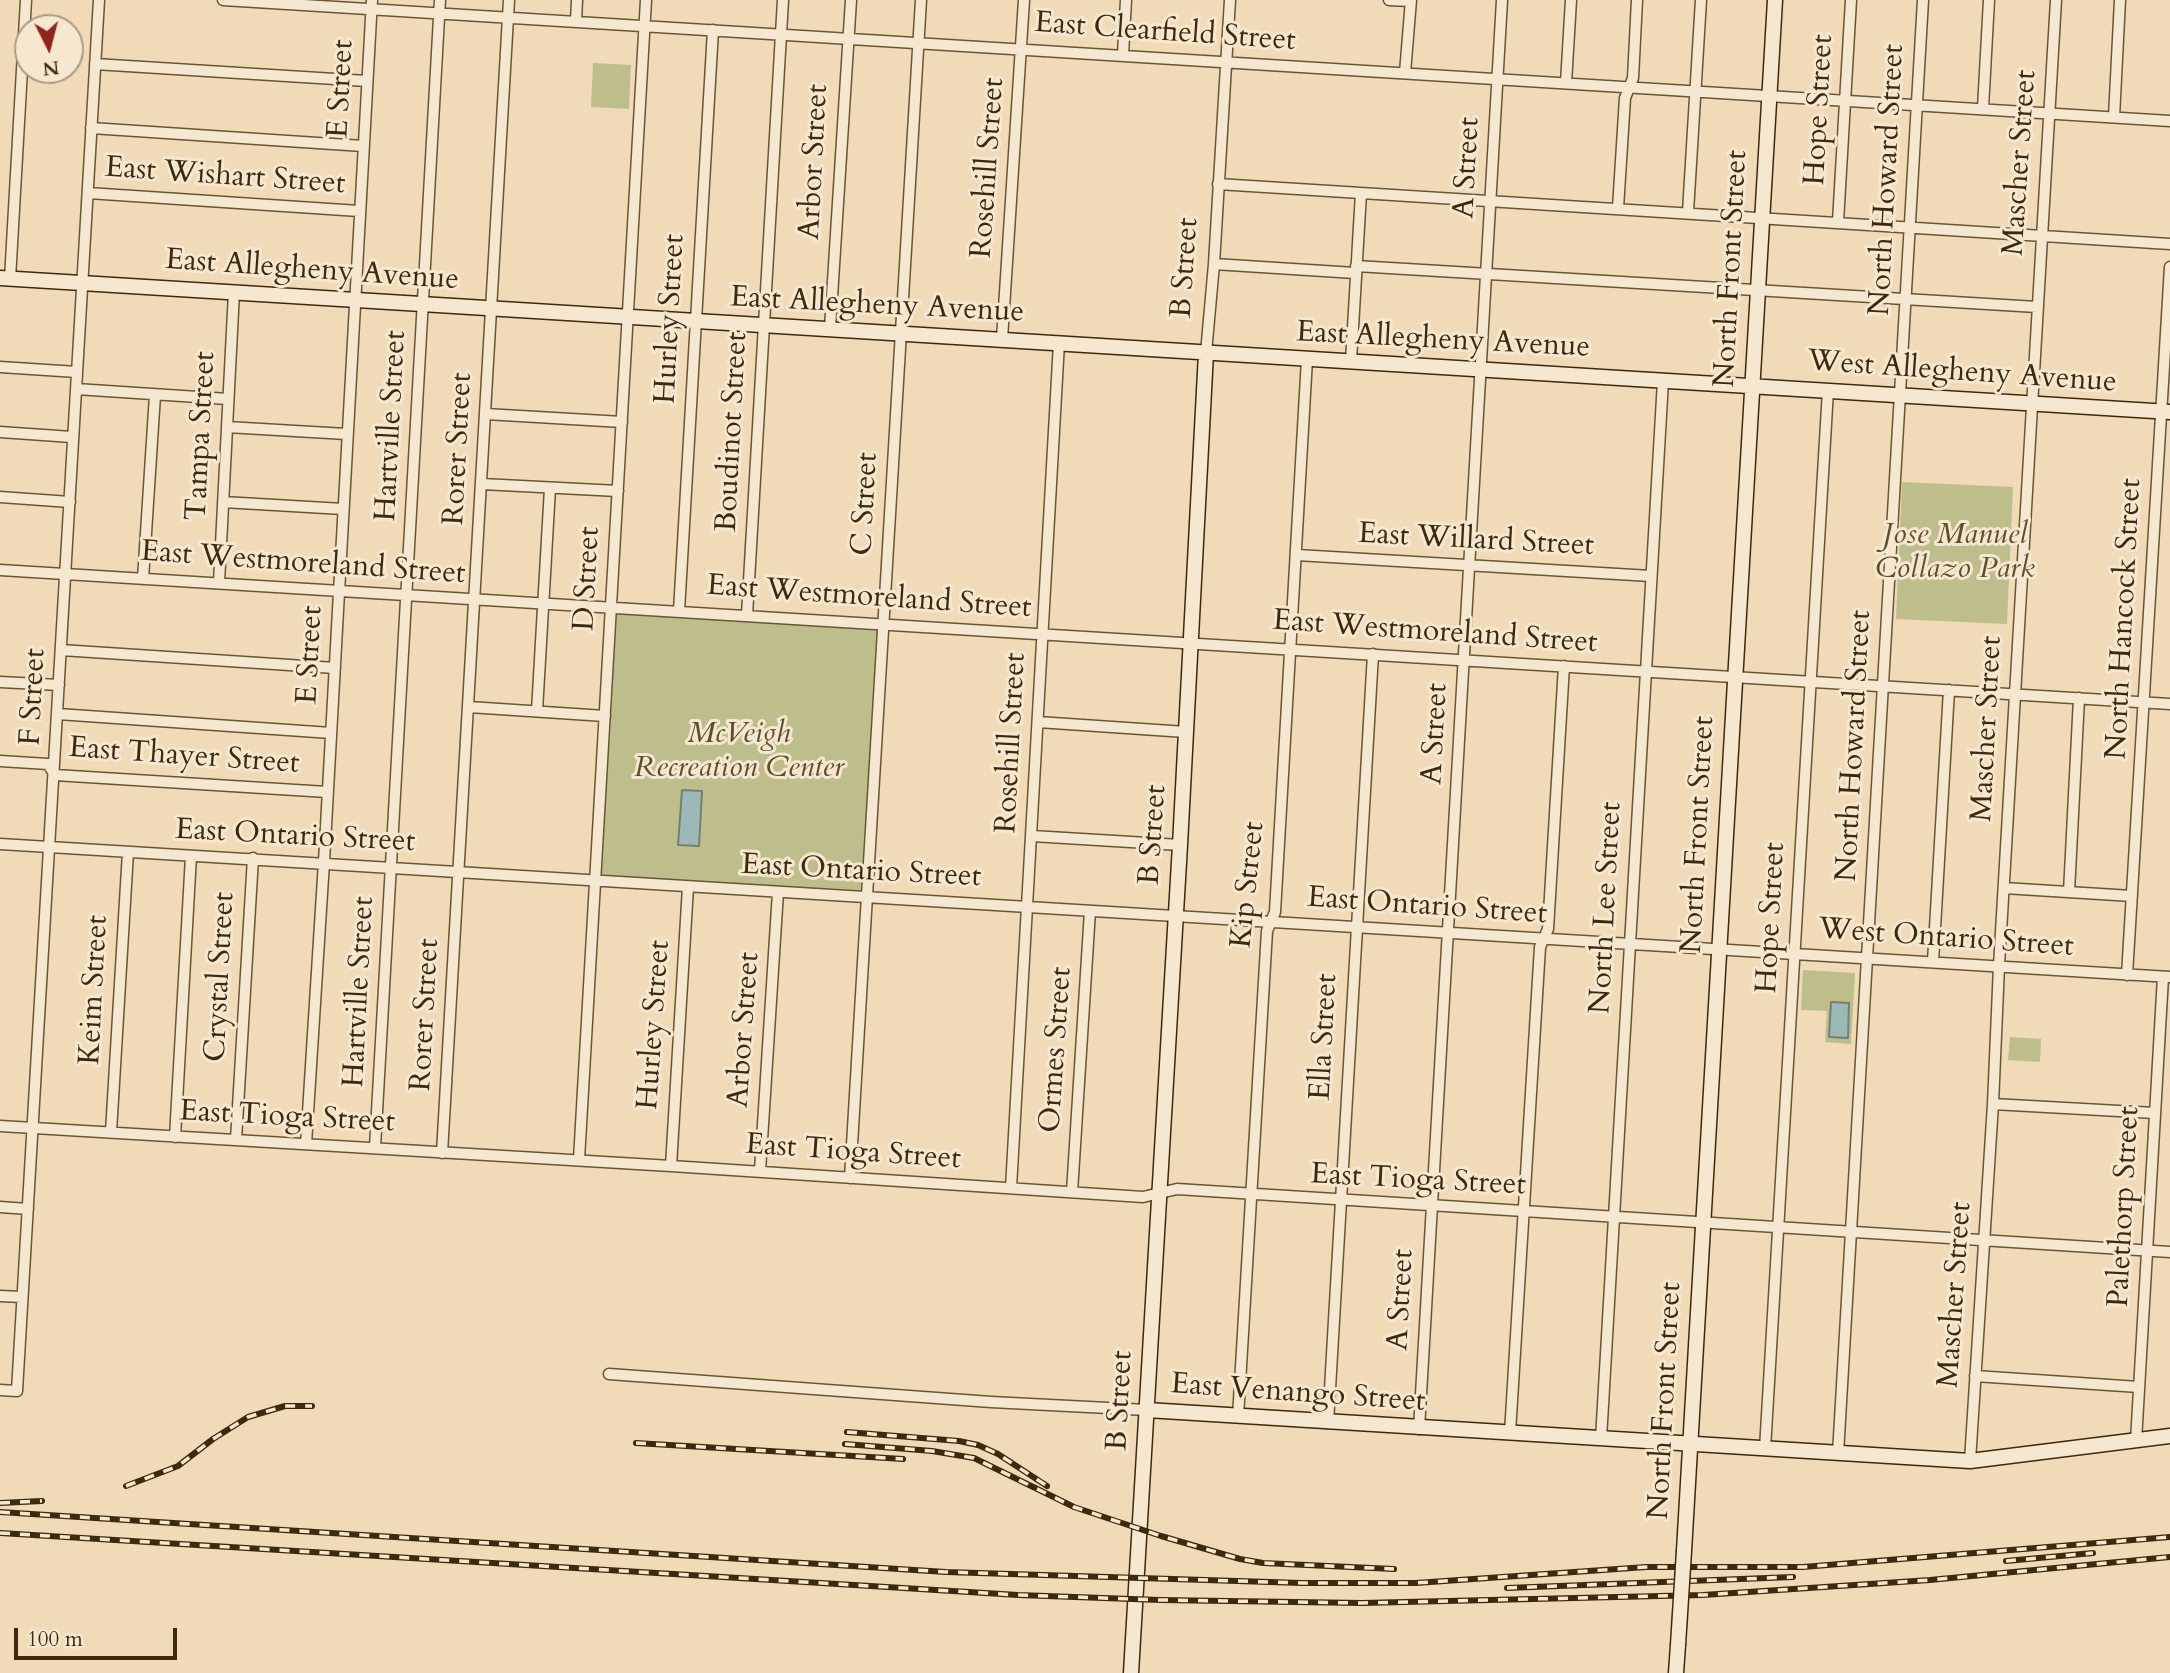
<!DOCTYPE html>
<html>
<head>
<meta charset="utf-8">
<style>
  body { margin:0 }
  #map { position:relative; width:2170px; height:1673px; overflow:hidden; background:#f0dab7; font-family:Cardo,serif }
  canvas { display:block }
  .north { position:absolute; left:14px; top:14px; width:70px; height:70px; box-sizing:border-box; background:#f5e7d0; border:2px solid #ab9b82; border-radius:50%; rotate:174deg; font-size:19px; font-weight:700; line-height:28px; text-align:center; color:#3d290c }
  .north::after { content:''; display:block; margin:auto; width:24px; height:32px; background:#8f2418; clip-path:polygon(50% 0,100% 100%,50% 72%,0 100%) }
  .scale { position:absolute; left:14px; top:1628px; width:163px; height:32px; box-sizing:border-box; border:4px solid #3d290c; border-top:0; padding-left:9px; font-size:21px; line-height:24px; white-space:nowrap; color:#3d290c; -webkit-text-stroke:5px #f5e7d0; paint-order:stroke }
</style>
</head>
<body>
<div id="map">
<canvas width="2170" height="1673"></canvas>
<div class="north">N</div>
<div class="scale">100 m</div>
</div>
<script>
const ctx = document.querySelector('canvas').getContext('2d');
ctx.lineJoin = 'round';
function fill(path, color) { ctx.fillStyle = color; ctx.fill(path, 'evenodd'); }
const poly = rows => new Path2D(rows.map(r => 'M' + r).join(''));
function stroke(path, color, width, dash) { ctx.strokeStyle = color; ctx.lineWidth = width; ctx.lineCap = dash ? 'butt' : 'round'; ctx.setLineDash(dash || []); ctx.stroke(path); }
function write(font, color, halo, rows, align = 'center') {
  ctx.font = font + ' Cardo,serif'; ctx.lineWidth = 6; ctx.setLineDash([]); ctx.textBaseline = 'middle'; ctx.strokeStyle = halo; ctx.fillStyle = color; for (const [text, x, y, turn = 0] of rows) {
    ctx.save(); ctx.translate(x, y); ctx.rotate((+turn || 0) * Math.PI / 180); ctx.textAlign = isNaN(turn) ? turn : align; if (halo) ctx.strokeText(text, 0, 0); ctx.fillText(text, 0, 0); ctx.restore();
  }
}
fill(poly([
  [593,63,631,65,629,109,591,107],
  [1902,482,2013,487,2007,624,1896,619],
  [611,607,883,624,867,897,595,881],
  [1803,970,1855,973,1851,1044,1825,1042,1827,1011,1801,1010],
  [2010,1037,2041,1039,2040,1062,2008,1060]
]), '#bdbe8c');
const water = poly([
  [682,790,702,791,699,846,678,845,682,790],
  [1831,1002,1849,1003,1848,1038,1829,1037,1831,1002]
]);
fill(water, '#9db9b7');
stroke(water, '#777f73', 2);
const street = poly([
  [223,0,2170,121],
  [1389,0,1410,1],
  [576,22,577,0],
  [1123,55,1126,0],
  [95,64,367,81],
  [1405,73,1411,0],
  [1566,83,1571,0],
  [1983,108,1989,0],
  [2114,117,2120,0],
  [91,128,363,146],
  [1218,184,2170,244],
  [88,193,359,211],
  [1618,208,1625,98,1633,78,1637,0],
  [1688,212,1701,0],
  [1838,222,1851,0],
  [1214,264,1355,273],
  [1356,266,2037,307],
  [10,279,26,0],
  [830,328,851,0],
  [1002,339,1024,0],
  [1206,353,1214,264,1230,0],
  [1351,361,1361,193],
  [0,367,77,372],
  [76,389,228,399],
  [486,414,622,422],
  [227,427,346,434],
  [0,432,72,437],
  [482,484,618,491],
  [0,497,70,502],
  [223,502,343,509],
  [1297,555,1651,576],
  [0,570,2170,704],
  [143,579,155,395],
  [219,583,234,292],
  [679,611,713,30],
  [747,615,783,0],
  [61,650,335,668],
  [0,682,59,685],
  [469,707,605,716],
  [537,711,550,488],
  [58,714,331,733],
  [1038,722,1186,732],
  [0,761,48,764,55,775,327,792],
  [1032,836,1180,845],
  [0,844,2170,977],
  [2004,888,2132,896],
  [2069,892,2079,698],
  [1933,962,1949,690],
  [2127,975,2170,267],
  [1993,1104,2155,1113],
  [0,1126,671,1166,1143,1197,1177,1189,2170,1252],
  [111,1132,128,852],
  [175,1137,191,856],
  [236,1140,253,858],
  [306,1144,324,862,372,0],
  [375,1147,440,0],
  [442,1153,509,0],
  [579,1160,646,0],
  [671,1166,688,887],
  [760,1171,778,892],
  [850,1178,921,0],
  [1011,1188,1059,343],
  [1072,1192,1090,911],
  [0,1207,28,1209],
  [0,1296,22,1297],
  [609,1374,991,1402,1147,1410],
  [1975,1376,2139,1387],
  [0,1390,17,1391,99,0],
  [1238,1417,1267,931,1275,912,1307,359],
  [1328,1423,1373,654],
  [1419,1429,1502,0],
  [1510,1433,1540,947,1548,929,1564,666],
  [1601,1439,1663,381],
  [2136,1441,2163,977],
  [1765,1449,1828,390],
  [1838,1454,1923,0],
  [1970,1461,1993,1104,1999,966,2056,0]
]);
const secondary = poly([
  [0,278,2170,412],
  [1147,1410,1970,1461,2170,1436],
  [1684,1551,1775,0],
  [1131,1673,1180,845,1206,353],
  [1676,1673,1678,1645]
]);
stroke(street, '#6a5537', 13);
stroke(secondary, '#3d290c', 17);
stroke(street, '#f5e7d0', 10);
stroke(secondary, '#f5e7d0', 14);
const rail = poly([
  [847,1432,959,1441,978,1445,998,1454,1047,1486],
  [636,1443,903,1459],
  [845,1444,932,1451,974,1458,1074,1507,1161,1536,1240,1559,1263,1563,1394,1569],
  [126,1486,178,1466,213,1439,248,1417,285,1406,312,1406],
  [0,1503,42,1501],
  [0,1512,946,1572,1302,1583,1416,1583,1646,1567,1803,1567,2170,1537],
  [0,1533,1018,1595,1160,1600,1362,1603,1703,1595,1930,1580,2170,1557],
  [2006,1561,2093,1553],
  [1507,1588,1793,1577]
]);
stroke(rail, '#3d290c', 6);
stroke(rail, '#f5e7d0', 3.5, [10]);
const secondaryBridge = poly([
  [1678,1645,1684,1551]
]);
stroke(secondaryBridge, '#3d290c', 17, []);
stroke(secondaryBridge, '#f5e7d0', 14);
write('30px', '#3d290c', '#f5e7d0', [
  ["East Clearfield Street",1165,33,4],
  ["E Street",342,89,-87],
  ["Hope Street",1820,110,-87],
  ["Arbor Street",815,162,-87],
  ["Mascher Street",2021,163,-86],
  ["Rosehill Street",989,168,-86],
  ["A Street",1468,168,-87],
  ["East Wishart Street",225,177,4],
  ["North Howard Street",1888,180,-87],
  ["B Street",1186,268,-86],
  ["North Front Street",1732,269,-87],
  ["East Allegheny Avenue",312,271,4],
  ["East Allegheny Avenue",877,306,3],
  ["Hurley Street",671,319,-87],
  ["East Allegheny Avenue",1443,341,3],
  ["West Allegheny Avenue",1962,373,4],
  ["Hartville Street",392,426,-87],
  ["Boudinot Street",733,432,-87],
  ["Tampa Street",202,436,-87],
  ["Rorer Street",459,449,-87],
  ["C Street",866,504,-87],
  ["East Willard Street",1476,541,3],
  ["East Westmoreland Street",303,564,4],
  ["D Street",588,579,-87],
  ["East Westmoreland Street",869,598,4],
  ["North Hancock Street",2125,619,-87],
  ["East Westmoreland Street",1435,633,4],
  ["E Street",311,655,-87],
  ["F Street",34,697,-87],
  ["Mascher Street",1988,729,-87],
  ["A Street",1436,734,-87],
  ["Rosehill Street",1012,743,-87],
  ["North Howard Street",1855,746,-87],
  ["East Thayer Street",184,757,4],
  ["B Street",1154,835,-86],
  ["North Front Street",1699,835,-87],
  ["East Ontario Street",295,837,3],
  ["East Ontario Street",861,872,3],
  ["Kip Street",1249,885,-84],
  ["East Ontario Street",1427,907,4],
  ["North Lee Street",1607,908,-87],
  ["Hope Street",1772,918,-87],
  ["West Ontario Street",1946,939,4],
  ["Crystal Street",221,977,-87],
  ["Keim Street",95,990,-87],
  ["Hartville Street",360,992,-87],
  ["Rorer Street",426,1015,-87],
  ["Hurley Street",655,1025,-86],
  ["Arbor Street",745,1030,-86],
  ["Ella Street",1325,1037,-87],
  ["Ormes Street",1057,1050,-86],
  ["East Tioga Street",287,1118,3],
  ["East Tioga Street",853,1153,4],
  ["East Tioga Street",1418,1181,3],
  ["Palethorp Street",2125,1207,-87],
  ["Mascher Street",1956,1295,-86],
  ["A Street",1402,1300,-87],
  ["East Venango Street",1298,1394,4],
  ["B Street",1121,1401,-87],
  ["North Front Street",1666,1401,-87]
]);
write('italic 30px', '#5d4e2c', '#f5e7d0', [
  ["Jose Manuel",1955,536],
  ["Collazo Park",1955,570],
  ["McVeigh",739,735],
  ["Recreation Center",739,769]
]);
</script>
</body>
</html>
